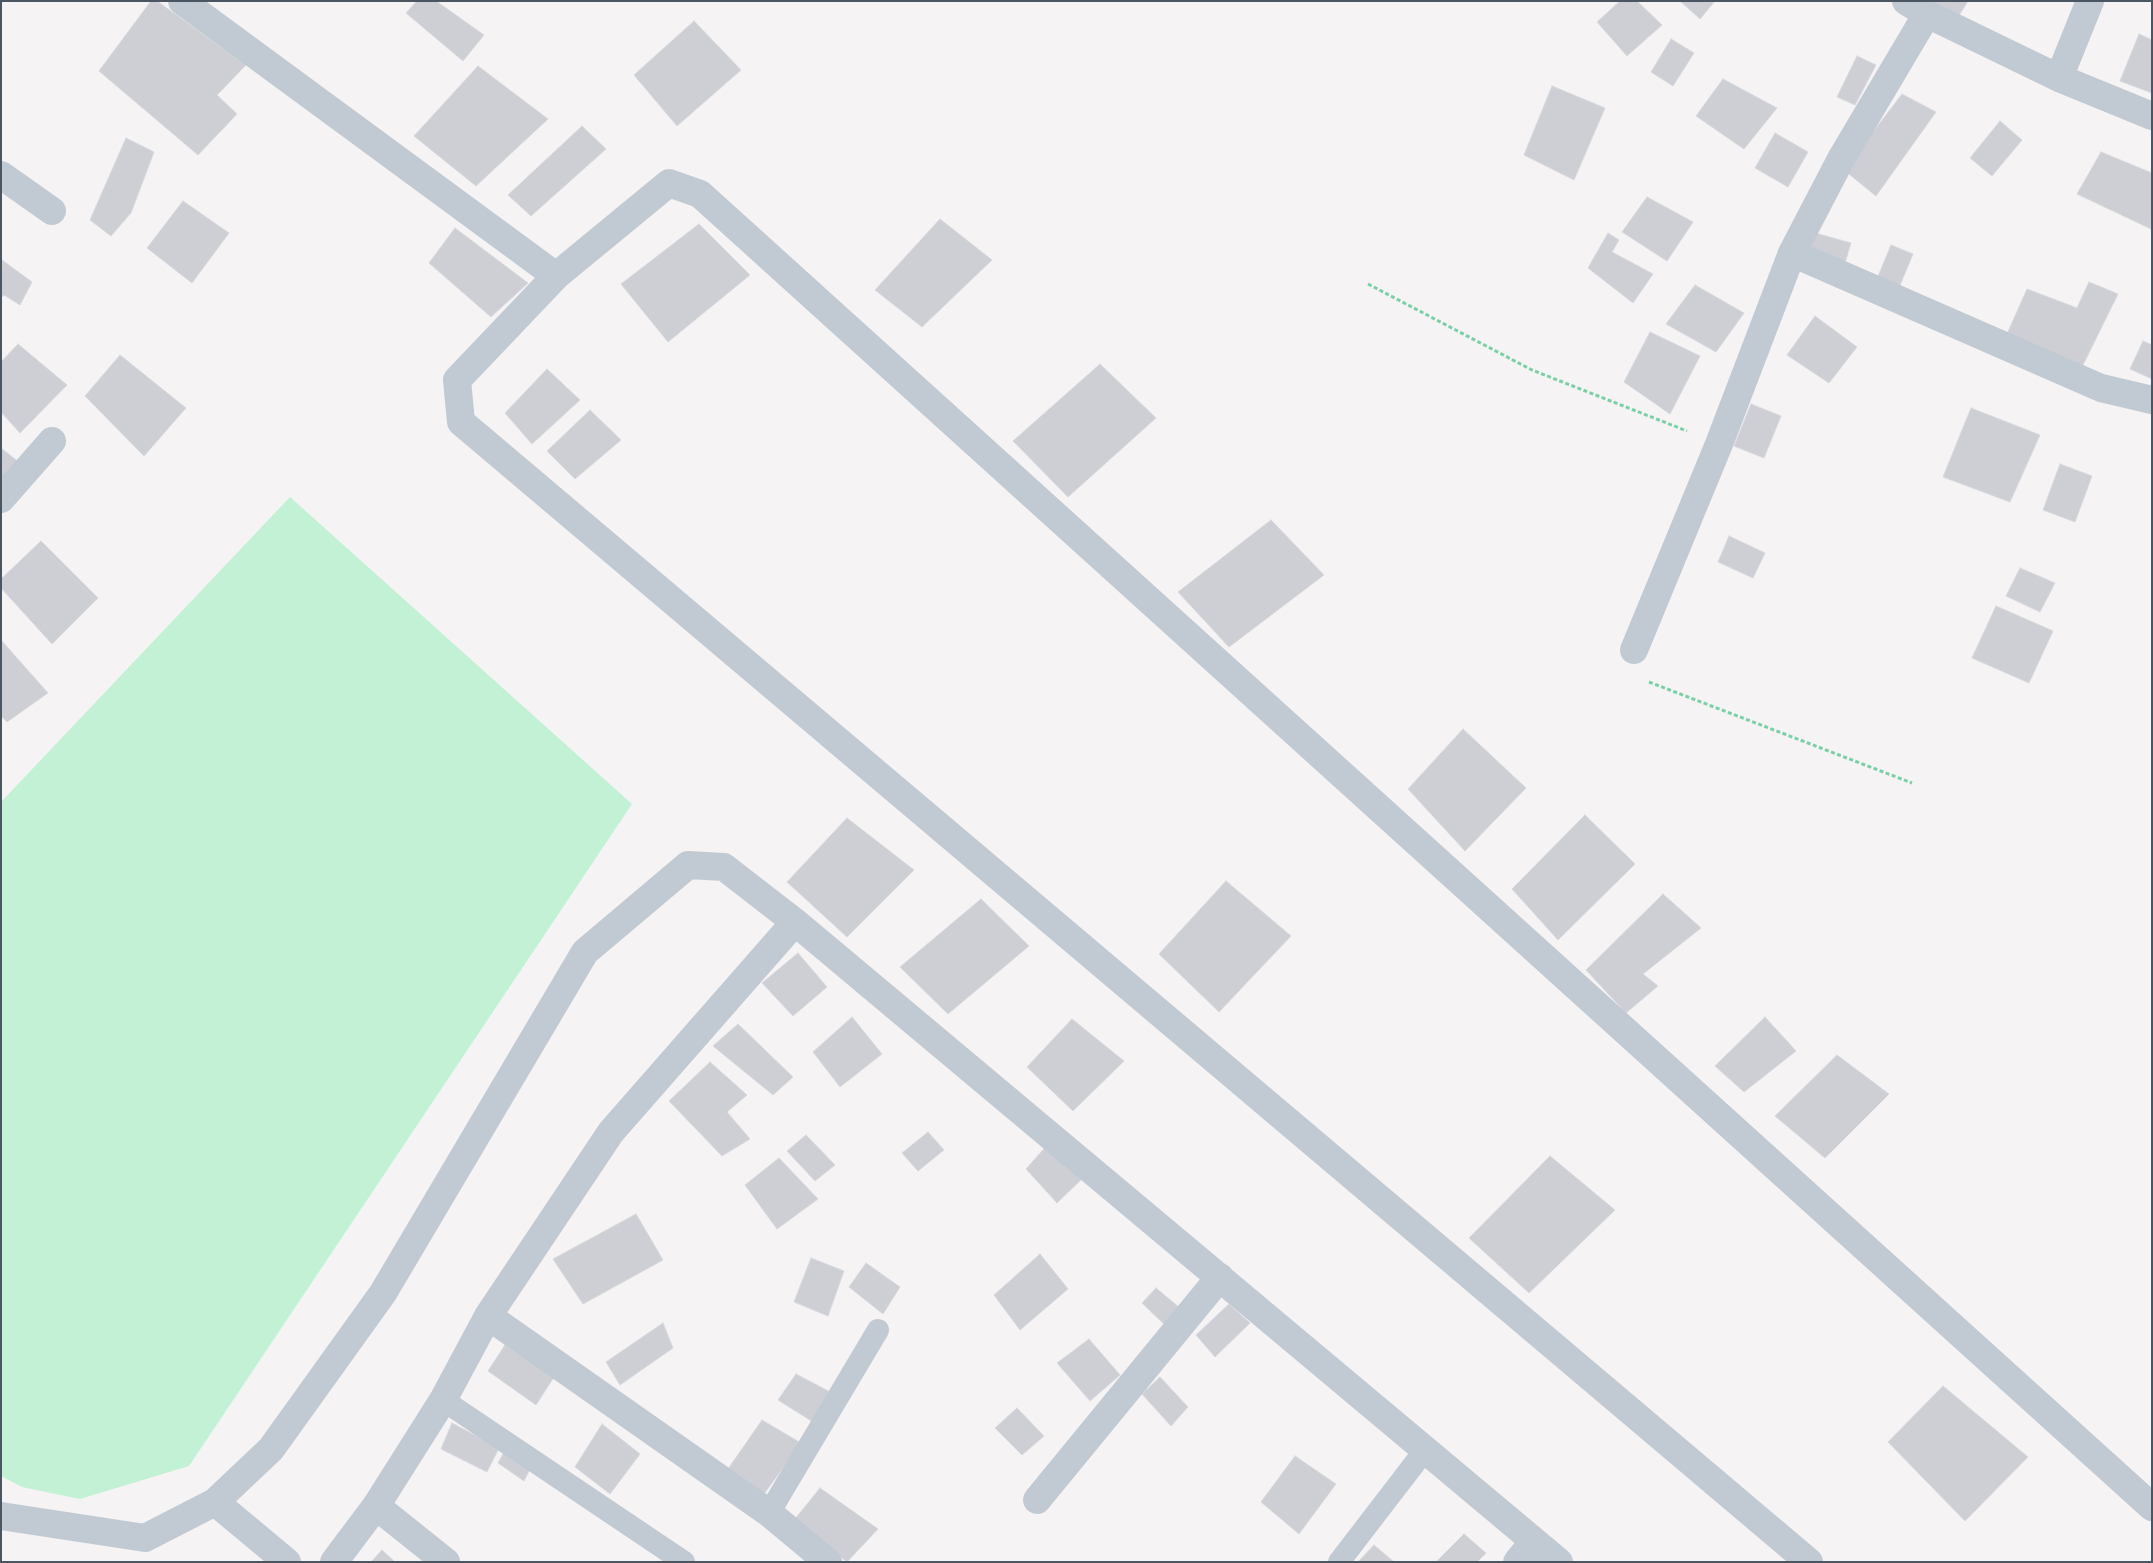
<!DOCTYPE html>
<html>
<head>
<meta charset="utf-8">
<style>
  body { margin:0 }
  #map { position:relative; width:2153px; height:1563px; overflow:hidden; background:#f5f3f3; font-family:Helvetica,sans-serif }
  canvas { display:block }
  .frame { position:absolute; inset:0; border:2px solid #4a5661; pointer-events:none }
</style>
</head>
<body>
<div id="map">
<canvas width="2153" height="1563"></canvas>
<div class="frame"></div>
</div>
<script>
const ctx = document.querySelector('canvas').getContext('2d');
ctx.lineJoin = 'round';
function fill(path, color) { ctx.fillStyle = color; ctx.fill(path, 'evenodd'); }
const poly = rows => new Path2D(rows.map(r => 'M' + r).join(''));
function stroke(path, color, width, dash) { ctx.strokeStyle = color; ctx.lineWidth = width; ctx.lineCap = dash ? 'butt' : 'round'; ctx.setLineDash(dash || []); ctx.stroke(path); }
fill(poly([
  [290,497,632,804,189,1466,80,1499,22,1487,1,1476,1,802]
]), '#c3f1d5');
const building = poly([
  [151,1,157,1,246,65,217,95,237,114,198,155,99,71,151,1],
  [417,1,436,1,484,35,463,61,406,13,417,1],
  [1620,1,1637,1,1662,25,1627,56,1597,22,1620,1],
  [1680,1,1715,1,1700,19,1680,1],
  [1917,1,1968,1,1955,22,1917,1],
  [694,21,741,70,677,126,634,75,694,21],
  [2139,34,2152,40,2152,93,2120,81,2139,34],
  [1671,39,1694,53,1673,86,1651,72,1671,39],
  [1857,56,1876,65,1855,105,1837,97,1857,56],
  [478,66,548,119,476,186,414,136,478,66],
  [1723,79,1777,108,1744,149,1696,116,1723,79],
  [1552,86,1605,108,1574,180,1524,155,1552,86],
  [1902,94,1936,112,1876,196,1844,170,1902,94],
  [2000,121,2022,140,1992,176,1970,158,2000,121],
  [582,126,606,149,531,216,508,195,582,126],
  [1775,133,1808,152,1788,187,1755,168,1775,133],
  [126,138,154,152,131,213,111,236,90,220,126,138],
  [2101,152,2152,173,2151,229,2077,194,2101,152],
  [1647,197,1693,222,1667,261,1622,232,1647,197],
  [183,201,229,233,192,283,147,248,183,201],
  [940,219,992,260,922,327,875,290,940,219],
  [699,224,750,275,668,342,621,284,699,224],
  [455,228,528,283,491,317,429,263,455,228],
  [1808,231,1851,243,1841,276,1798,264,1808,231],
  [1608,233,1619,240,1612,252,1653,274,1633,303,1588,268,1608,233],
  [1891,245,1913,254,1896,295,1874,286,1891,245],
  [2,260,32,282,20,305,4,295,1,298,2,260],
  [2089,282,2118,294,2082,367,2007,334,2027,289,2077,308,2089,282],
  [1695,285,1744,313,1716,352,1666,324,1695,285],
  [1815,316,1857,347,1829,383,1787,355,1815,316],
  [1650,332,1700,356,1670,414,1624,382,1650,332],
  [2143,341,2152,345,2152,379,2130,369,2143,341],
  [18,344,67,385,20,433,1,412,1,362,18,344],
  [120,355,186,408,144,456,85,396,120,355],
  [1100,364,1156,418,1068,497,1013,441,1100,364],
  [547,369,580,400,532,444,505,413,547,369],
  [1751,404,1781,416,1764,458,1734,446,1751,404],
  [1971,408,2040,435,2010,502,1943,477,1971,408],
  [590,410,621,440,575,479,547,451,590,410],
  [1,448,20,463,1,480,1,448],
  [2060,464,2092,476,2075,522,2043,510,2060,464],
  [1271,520,1324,575,1229,647,1178,592,1271,520],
  [1729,536,1765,553,1753,578,1718,562,1729,536],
  [41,541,98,598,52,644,1,588,1,579,41,541],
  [2020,568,2055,583,2040,612,2006,596,2020,568],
  [1996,606,2053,631,2029,683,1972,658,1996,606],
  [1,640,48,693,7,722,1,716,1,640],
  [1463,729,1526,788,1465,851,1408,789,1463,729],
  [1585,815,1635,864,1558,940,1512,889,1585,815],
  [847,818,914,870,847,937,787,882,847,818],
  [1226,881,1291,936,1219,1012,1159,954,1226,881],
  [1663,894,1701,928,1643,974,1658,986,1626,1013,1586,970,1663,894],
  [981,899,1029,946,948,1014,900,967,981,899],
  [798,953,827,987,793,1016,762,983,798,953],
  [852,1017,882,1054,840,1087,813,1052,852,1017],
  [1765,1017,1796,1051,1744,1092,1715,1066,1765,1017],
  [1072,1019,1124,1061,1073,1111,1027,1067,1072,1019],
  [738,1024,793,1077,773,1095,713,1046,738,1024],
  [1837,1055,1889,1094,1825,1158,1775,1116,1837,1055],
  [710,1062,747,1095,727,1112,750,1139,722,1156,669,1101,710,1062],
  [928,1132,944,1150,918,1171,902,1153,928,1132],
  [806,1135,835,1165,815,1181,787,1151,806,1135],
  [1050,1142,1086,1175,1057,1203,1026,1169,1050,1142],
  [1550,1156,1615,1210,1529,1293,1469,1238,1550,1156],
  [779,1158,818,1199,777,1229,745,1185,779,1158],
  [636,1214,663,1260,583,1304,553,1259,636,1214],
  [1040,1254,1068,1289,1020,1330,994,1295,1040,1254],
  [811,1258,844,1271,828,1316,794,1302,811,1258],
  [866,1263,900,1287,883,1314,849,1287,866,1263],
  [1156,1288,1186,1313,1170,1330,1142,1303,1156,1288],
  [1229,1304,1250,1323,1215,1357,1196,1335,1229,1304],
  [663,1323,673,1348,620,1385,606,1362,663,1323],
  [1089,1339,1120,1375,1090,1401,1057,1363,1089,1339],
  [505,1345,554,1377,536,1405,488,1371,505,1345],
  [796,1374,834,1394,813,1422,778,1400,796,1374],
  [1160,1377,1188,1407,1171,1426,1142,1394,1160,1377],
  [1943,1386,2028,1457,1965,1521,1888,1442,1943,1386],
  [1017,1408,1044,1436,1022,1455,995,1428,1017,1408],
  [762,1420,801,1443,764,1494,728,1469,762,1420],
  [452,1423,499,1448,487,1472,441,1449,452,1423],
  [602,1424,640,1454,610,1494,575,1467,602,1424],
  [507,1447,533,1463,524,1481,498,1463,507,1447],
  [1295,1456,1336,1484,1299,1534,1261,1502,1295,1456],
  [820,1488,878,1529,847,1562,795,1519,820,1488],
  [1464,1534,1486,1553,1477,1562,1436,1562,1464,1534],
  [1374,1545,1394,1562,1358,1562,1374,1545],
  [382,1550,395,1562,371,1562,382,1550]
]);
fill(building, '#cdcfd5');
stroke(building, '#d7d9de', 1);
stroke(poly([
  [1368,284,1532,370,1687,431],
  [1649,682,1912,783]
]), '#7ad0a6', 3, [4, 2.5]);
stroke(poly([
  [443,1400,684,1562],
  [769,1513,878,1330],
  [1339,1562,1425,1450]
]), '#c1cad2', 22);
stroke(poly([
  [182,1,556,276],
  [1906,1,1927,14,2059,78,2152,116],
  [2059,78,2090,1],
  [1,175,52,211],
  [1792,253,2101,388,2152,400],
  [1,499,52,441],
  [1634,650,1719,444,1792,253,1841,159,1927,14],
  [488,1316,769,1513,828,1562],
  [1037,1500,1220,1277],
  [215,1502,287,1562],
  [376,1506,446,1562],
  [1,1516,145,1538,215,1502,271,1449,383,1293,585,952,688,865,724,867,795,922,1559,1562],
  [334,1562,376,1506,443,1400,488,1316,611,1132,795,922],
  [1517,1562,1534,1541],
  [1809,1562,461,422,457,380,556,276,669,183,700,194,2152,1507]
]), '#c1cad2', 28);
</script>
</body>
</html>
